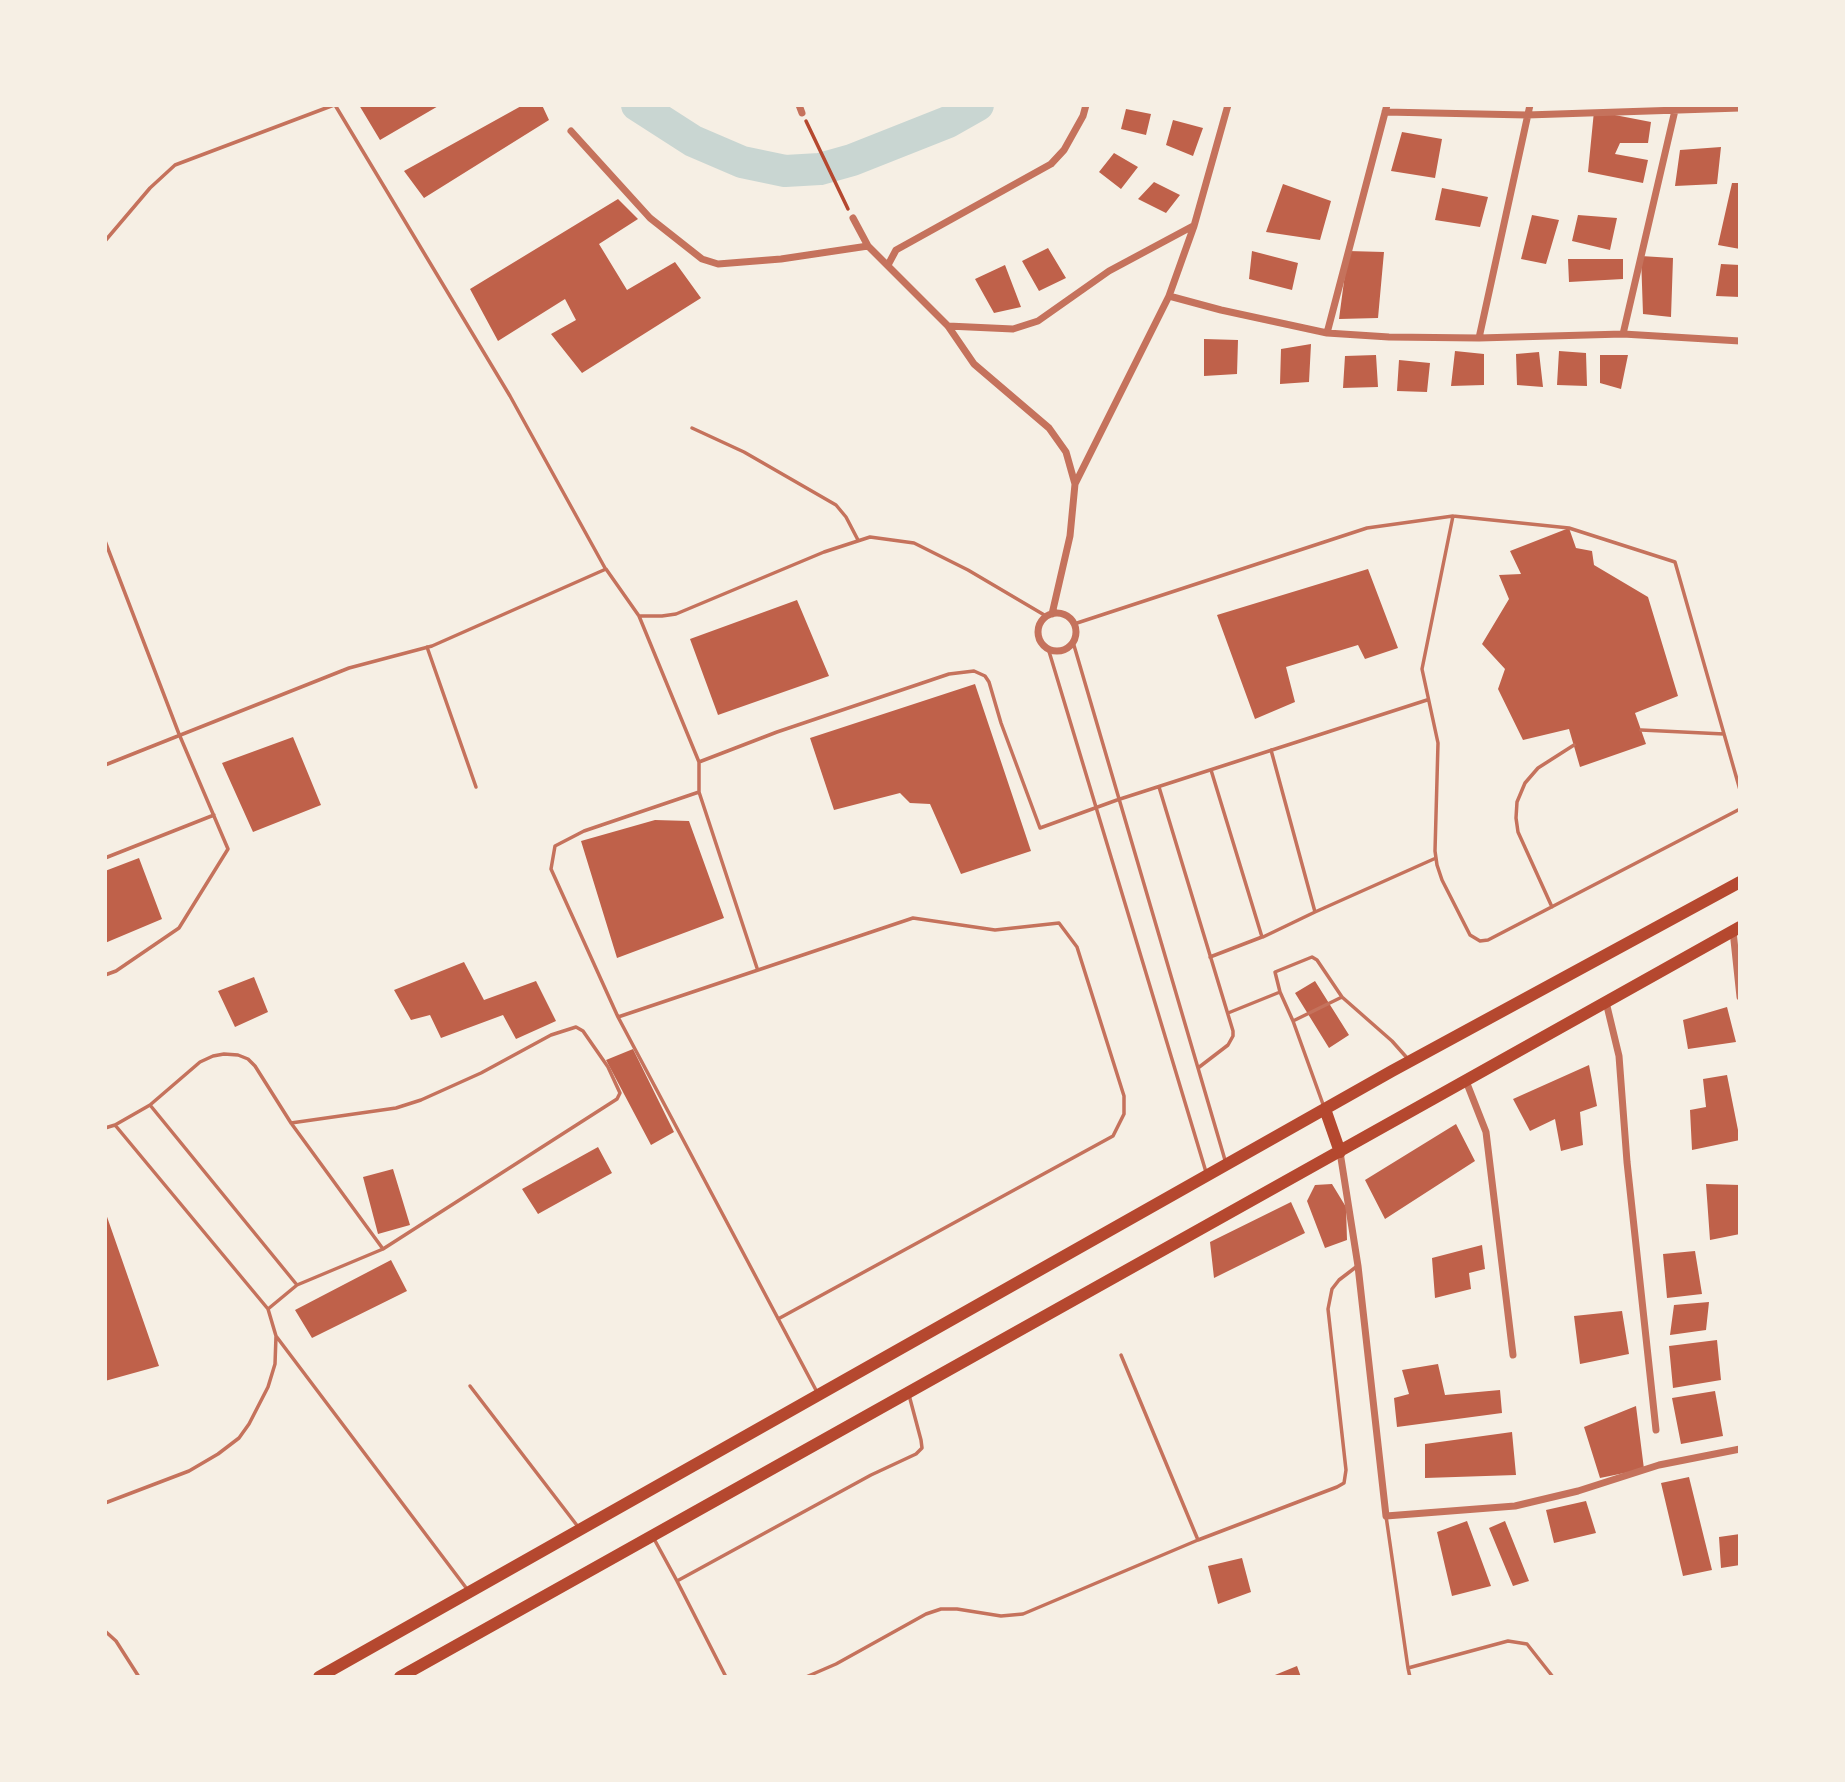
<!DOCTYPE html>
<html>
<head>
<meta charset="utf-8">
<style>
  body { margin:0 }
  #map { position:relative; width:1845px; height:1782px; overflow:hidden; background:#f6efe4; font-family:"IBM Plex Sans",sans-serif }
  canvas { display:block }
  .frame { position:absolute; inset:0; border:107px solid #f6efe4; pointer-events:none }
</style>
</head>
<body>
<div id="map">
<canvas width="1845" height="1782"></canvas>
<div class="frame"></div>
</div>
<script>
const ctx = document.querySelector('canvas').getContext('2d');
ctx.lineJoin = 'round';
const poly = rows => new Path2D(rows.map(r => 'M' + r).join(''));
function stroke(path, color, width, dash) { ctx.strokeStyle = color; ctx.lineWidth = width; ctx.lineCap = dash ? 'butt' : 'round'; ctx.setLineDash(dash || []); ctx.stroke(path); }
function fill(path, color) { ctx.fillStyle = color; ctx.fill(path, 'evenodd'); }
stroke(poly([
  [637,105,693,141,742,162,785,171,820,169,852,160,948,122,978,105]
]), '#c9d6d2', 32);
fill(poly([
  [359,105,440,105,380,140],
  [523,105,542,105,549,120,424,198,404,171],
  [1126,109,1151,114,1146,135,1121,129],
  [1594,111,1651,122,1648,143,1620,143,1615,154,1648,160,1643,183,1588,172],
  [1173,120,1203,128,1193,156,1166,145],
  [1402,132,1442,139,1435,178,1391,171],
  [1721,147,1717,184,1675,186,1680,150],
  [1114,153,1138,167,1121,189,1099,172],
  [1154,182,1180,195,1166,213,1138,199],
  [1732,183,1740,183,1740,249,1718,245],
  [1283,184,1331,201,1320,240,1266,232],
  [1442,188,1488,197,1480,227,1435,220],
  [618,199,638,219,599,244,627,290,675,262,701,298,582,373,551,334,576,320,565,299,498,341,470,289],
  [1532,215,1559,220,1546,264,1521,259],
  [1578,215,1617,218,1610,250,1572,241],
  [1048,248,1066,278,1039,291,1022,261],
  [1252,251,1298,263,1292,290,1249,279],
  [1348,251,1384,252,1378,318,1339,319],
  [1641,256,1673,258,1671,317,1643,314],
  [1568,259,1623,259,1623,279,1569,282],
  [1721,264,1740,265,1740,297,1716,296],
  [1005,265,1021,307,994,313,975,279],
  [1204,339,1238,340,1237,374,1204,376],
  [1311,344,1309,382,1280,384,1281,349],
  [1455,351,1484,354,1484,385,1451,386],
  [1559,351,1586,353,1587,386,1557,385],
  [1539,352,1543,387,1517,385,1516,354],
  [1376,355,1378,387,1343,388,1345,356],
  [1600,355,1628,355,1621,389,1600,383],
  [1399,360,1430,363,1427,392,1397,391],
  [1569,528,1576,548,1592,551,1594,565,1648,597,1678,696,1635,713,1646,744,1580,767,1569,729,1523,740,1498,689,1505,669,1482,644,1509,599,1499,575,1521,574,1510,551],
  [1368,569,1398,648,1365,659,1358,645,1286,667,1295,702,1255,719,1217,615],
  [797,600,829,676,718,715,690,639],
  [975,684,1031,851,961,874,930,804,910,803,900,793,834,810,810,738],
  [293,737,321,805,253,832,222,763],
  [655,820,689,821,724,918,617,958,581,841],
  [139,858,162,919,105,943,105,871],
  [464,962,484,1000,536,981,556,1021,516,1039,503,1015,441,1038,430,1015,411,1020,394,990],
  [254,977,268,1012,235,1027,218,991],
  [1315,981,1349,1035,1329,1048,1295,993],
  [1727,1007,1736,1042,1688,1049,1683,1020],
  [633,1049,674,1132,651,1145,606,1060],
  [1589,1065,1597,1106,1580,1112,1583,1145,1561,1151,1555,1119,1530,1131,1513,1099],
  [1727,1075,1740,1140,1692,1150,1690,1110,1706,1107,1703,1079],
  [1456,1124,1475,1161,1385,1219,1365,1180],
  [598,1147,612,1173,538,1214,522,1189],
  [393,1169,410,1225,378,1234,363,1177],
  [1332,1184,1346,1207,1347,1240,1325,1248,1307,1201,1315,1185],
  [1706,1184,1740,1185,1740,1234,1710,1240],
  [1291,1202,1305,1233,1214,1278,1210,1242],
  [105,1211,159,1366,105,1381],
  [1482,1245,1485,1269,1469,1273,1471,1289,1435,1298,1432,1258],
  [1695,1251,1702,1294,1667,1298,1663,1254],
  [391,1260,407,1291,312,1338,295,1310],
  [1709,1302,1706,1330,1670,1335,1674,1305],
  [1622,1311,1629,1354,1580,1364,1574,1316],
  [1717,1340,1721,1380,1673,1388,1669,1346],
  [1438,1364,1445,1395,1500,1390,1502,1413,1397,1427,1394,1398,1409,1394,1402,1370],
  [1715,1391,1723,1436,1681,1444,1672,1398],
  [1636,1406,1644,1469,1600,1478,1584,1427],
  [1512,1432,1516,1475,1425,1478,1425,1444],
  [1689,1477,1712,1570,1683,1576,1661,1483],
  [1586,1501,1596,1533,1554,1543,1546,1510],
  [1467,1521,1491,1586,1452,1596,1437,1532],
  [1505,1521,1529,1581,1513,1586,1489,1528],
  [1740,1534,1740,1565,1721,1568,1719,1537],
  [1242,1558,1251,1592,1218,1604,1208,1566],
  [1297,1666,1301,1677,1270,1677]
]), '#bf614a');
stroke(poly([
  [806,121,848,209]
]), '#b5482f', 3.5);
stroke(poly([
  [335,105,510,396,605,568],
  [105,241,150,188,175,165,334,105],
  [692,428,744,452,836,505,846,517,858,540],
  [1453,516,1422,669,1438,743,1435,851,1437,865,1442,880,1470,935,1480,941,1488,940,1740,809],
  [105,541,179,734,228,849,179,928,116,971,105,975],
  [639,616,699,762,699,792,757,968],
  [1074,624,1367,528,1453,516,1569,528,1675,562,1740,790],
  [1073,642,1225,1160],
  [427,647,476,787],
  [1048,648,1206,1172],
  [1641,730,1724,734],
  [1271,750,1315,912,1436,858],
  [699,762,777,732,949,674,974,671,985,676,989,682,1001,723,1040,828,1117,800,1427,700],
  [105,765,349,668,432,646,606,569,639,616,662,616,676,614,824,552,870,537,914,543,968,570,1046,616],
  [1159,787,1233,1031,1233,1036,1228,1045,1198,1068],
  [699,792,584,831,555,846,551,869,618,1017,817,1392],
  [105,858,214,815],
  [1552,907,1518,832,1516,818,1517,802,1525,783,1538,768,1574,745],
  [1263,937,1315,912],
  [1210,957,1262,937,1211,770],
  [1280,992,1293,1021],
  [1228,1013,1280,992,1275,972,1312,957,1317,960,1342,997],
  [618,1017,913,918,995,930,1059,923,1077,947,1124,1096,1124,1114,1113,1136,778,1319],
  [1324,1107,1293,1021,1342,997,1392,1041,1408,1059],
  [115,1125,150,1105],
  [105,1128,115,1125,268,1309,276,1336,275,1364,268,1387,249,1424,239,1438,218,1454,189,1471,105,1503],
  [297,1285,150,1105,200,1062,213,1056,224,1054,238,1055,248,1059,255,1066,291,1123,383,1249],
  [268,1309,297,1285,383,1249,617,1099,620,1093,608,1067,583,1031,576,1027,551,1035,481,1073,421,1100,396,1108,291,1123],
  [276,1336,467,1589],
  [1121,1355,1198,1540],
  [470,1386,579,1528],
  [1386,1516,1408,1668,1508,1641,1527,1644,1553,1677],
  [653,1537,677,1581,871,1475,916,1454,922,1448,921,1440,909,1395],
  [677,1581,726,1677],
  [105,1631,116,1641,139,1677],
  [1408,1668,1410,1677],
  [806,1677,836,1664,926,1614,941,1609,957,1609,1001,1616,1023,1614,1198,1540,1337,1487,1344,1483,1346,1470,1328,1309,1332,1289,1339,1280,1356,1267]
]), '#c5725c', 3.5);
stroke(poly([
  [799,105,802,113],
  [1228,105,1194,226,1169,296,1221,310,1327,333,1389,337,1479,338,1623,334,1740,341],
  [1385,112,1527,115,1740,108],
  [571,131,650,218,702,259,718,264,781,259,868,246],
  [853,218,868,246,948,326,974,364,1049,428,1066,452,1075,484,1070,536,1052,614],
  [888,265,896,250,1051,164,1064,150,1083,116,1086,105],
  [948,326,1013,329,1038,321,1109,271,1193,226],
  [1327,333,1387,105],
  [1623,334,1676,106],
  [1479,338,1530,105],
  [1075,484,1169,296],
  '1038 632a19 19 0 1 1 38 0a19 19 0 1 1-38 0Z',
  [1733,931,1740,997],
  [1606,1002,1619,1056,1627,1162,1656,1430],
  [1466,1081,1486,1132,1513,1355],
  [1340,1152,1358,1266,1386,1516,1515,1506,1578,1491,1659,1465,1740,1449]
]), '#c5725c', 7);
stroke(poly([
  [1325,1109,1340,1152],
  [319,1677,1392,1071,1740,882],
  [400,1677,1740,927]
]), '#b5482f', 12);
</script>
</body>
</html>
